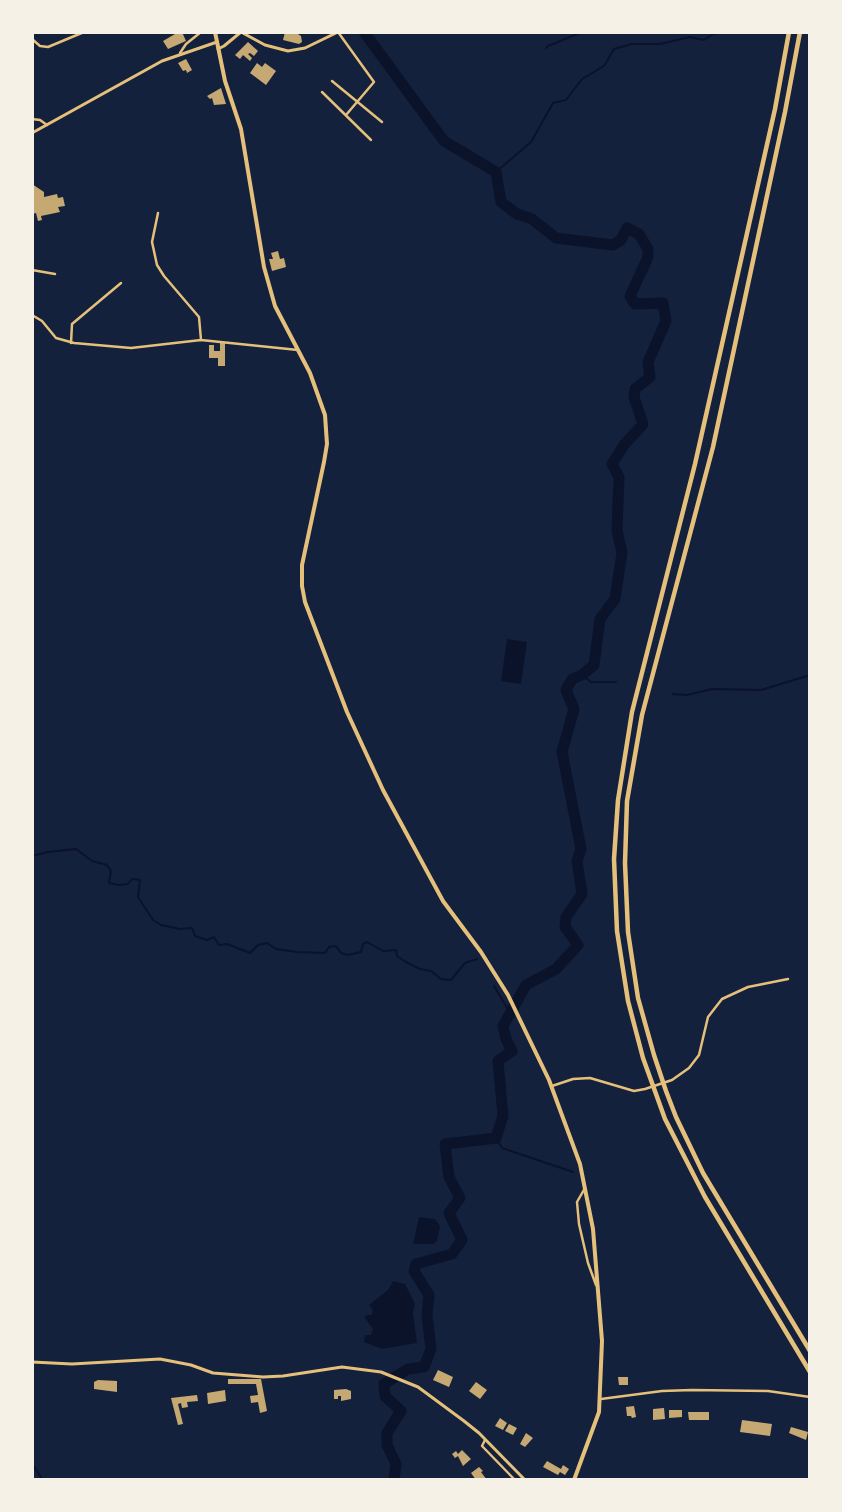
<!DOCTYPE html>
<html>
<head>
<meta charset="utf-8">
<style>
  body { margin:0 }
  #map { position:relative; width:842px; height:1512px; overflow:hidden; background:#14213d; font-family:Cabin,sans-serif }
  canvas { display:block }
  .frame { position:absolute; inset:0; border:34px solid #f6f1e7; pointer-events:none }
</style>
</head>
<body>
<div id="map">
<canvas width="842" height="1512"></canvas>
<div class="frame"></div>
</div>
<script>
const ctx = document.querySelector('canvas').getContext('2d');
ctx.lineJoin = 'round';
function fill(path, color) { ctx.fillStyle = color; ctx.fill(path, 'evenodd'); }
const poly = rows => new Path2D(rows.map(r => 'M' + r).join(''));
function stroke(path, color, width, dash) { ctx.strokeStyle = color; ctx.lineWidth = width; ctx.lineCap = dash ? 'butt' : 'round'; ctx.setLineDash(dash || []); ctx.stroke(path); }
fill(poly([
  [507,639,527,642,521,684,501,681],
  [419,1217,435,1219,440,1226,437,1241,433,1244,413,1244],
  [393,1281,405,1284,415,1304,413,1313,417,1343,382,1349,364,1342,365,1335,371,1335,373,1329,365,1318,366,1315,372,1315,373,1310,369,1305,388,1290]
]), '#0b132b');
stroke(poly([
  [546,48,548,46,582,32],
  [496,172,531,142,553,103,566,100,582,79,604,66,614,49,632,44,660,44,690,37,704,40,713,34,723,32],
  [582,675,591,682,616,682],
  [673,694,687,695,712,689,761,690,810,675],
  [32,856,48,852,76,849,92,861,107,865,111,871,109,883,119,885,128,884,132,879,140,880,138,897,153,920,161,925,180,929,192,928,195,936,207,940,214,937,219,945,227,944,250,953,258,945,267,943,276,949,297,952,325,953,329,947,336,946,341,953,348,955,361,952,363,944,367,942,383,951,396,950,397,956,406,962,420,969,431,971,441,979,451,980,465,963,477,959],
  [494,986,510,1013],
  [496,1138,502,1148,573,1172],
  [32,1464,43,1480]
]), '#0b132b', 2);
stroke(poly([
  [364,32,444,141,496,172,501,202,517,214,532,219,556,238,613,245,621,240,627,228,639,234,648,249,648,257,630,296,635,304,663,303,666,321,648,362,650,377,635,389,634,397,643,424,624,445,612,464,619,477,617,530,622,553,615,599,600,619,594,665,582,675,572,679,566,690,574,709,562,752,581,849,577,861,582,894,566,917,565,927,578,945,556,969,526,985,503,1026,506,1039,512,1051,498,1061,503,1116,496,1138,445,1144,449,1177,460,1198,449,1213,462,1240,452,1254,416,1264,414,1271,429,1295,427,1315,431,1349,424,1367,408,1369,384,1384,385,1396,401,1411,387,1433,387,1445,396,1464,394,1480]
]), '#0b132b', 11);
fill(poly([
  [174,32,182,32,186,41,168,49,163,41,175,34],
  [285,32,298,34,301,36,302,42,299,44,283,40],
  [248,42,258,51,254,56,250,53,248,54,252,58,250,61,243,55,240,59,235,55],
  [186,59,192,70,187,73,186,70,183,71,178,63],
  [257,63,262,67,265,63,276,71,266,85,250,73],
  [221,88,226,104,214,105,212,98,210,99,207,96],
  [32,184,44,192,44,197,57,194,58,198,63,197,65,206,58,207,60,212,41,216,42,220,38,221,36,213,32,214],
  [278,251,280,259,284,258,286,267,272,271,269,259,273,259,271,253],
  [220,343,225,343,225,366,218,366,218,358,209,358,209,345,214,345,214,351,220,351],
  [438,1370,453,1377,449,1387,433,1380],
  [618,1377,628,1377,628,1385,619,1385],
  [228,1379,261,1379,267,1411,260,1413,258,1402,251,1403,250,1396,258,1395,256,1384,228,1384],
  [98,1380,117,1381,117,1392,94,1389,94,1382],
  [476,1382,487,1390,480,1399,469,1391],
  [346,1389,351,1391,351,1399,341,1401,341,1396,338,1396,338,1399,334,1399,334,1390],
  [225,1390,226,1401,208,1404,207,1393],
  [197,1395,198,1401,187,1402,188,1407,182,1408,181,1403,178,1404,183,1424,178,1425,171,1398],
  [634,1406,636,1417,632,1418,631,1416,627,1416,626,1407],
  [664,1408,665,1419,653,1420,653,1409],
  [669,1410,682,1410,682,1417,669,1418],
  [688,1412,709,1412,709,1420,689,1420],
  [500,1418,507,1423,503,1430,495,1426],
  [742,1420,772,1424,770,1436,740,1432],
  [509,1424,517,1428,513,1435,505,1431],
  [791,1427,808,1432,806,1440,789,1433],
  [526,1433,533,1438,525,1447,520,1444],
  [462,1450,471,1459,463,1466,458,1456,455,1458,452,1454,456,1451,458,1454],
  [547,1461,561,1469,563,1465,569,1469,565,1475,560,1472,558,1475,543,1467],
  [479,1467,483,1471,481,1472,487,1480,476,1480,471,1473]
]), '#c6a872');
stroke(poly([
  [338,32,374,82,346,115],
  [32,39,40,46,48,47,84,32],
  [180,53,186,44,201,32],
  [332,81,382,122],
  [322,92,371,140],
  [32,119,40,120,47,125],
  [158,213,152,242,157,265,164,276,199,317,201,340],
  [32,270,55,274],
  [32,315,42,321,56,338,74,343,131,348,201,340,298,350],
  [71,343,72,324,121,283],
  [552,1086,573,1079,590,1078,634,1091,645,1089,672,1080,689,1068,699,1055,708,1017,722,999,748,987,788,979],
  [585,1188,577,1202,579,1224,588,1263,596,1285],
  [601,1399,662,1391,692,1390,768,1391,810,1397],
  [485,1440,482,1446,515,1480]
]), '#e5c07b', 2.5);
stroke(poly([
  [218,49,224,46,241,32,265,45,288,51,305,48,338,32],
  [32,133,162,61,217,42],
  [32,1362,72,1364,160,1359,191,1365,213,1373,263,1377,283,1376,342,1367,381,1372,418,1387,464,1421,479,1433,525,1480]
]), '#e5c07b', 3);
stroke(poly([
  [215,32,225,81,241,129,264,267,275,306,310,373,325,415,327,444,324,462,302,565,302,586,305,602,347,712,383,790,443,901,481,952,508,995,549,1080,580,1164,593,1229,602,1341,599,1412,574,1480]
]), '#e5c07b', 4);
stroke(poly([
  [789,32,775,109,695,464,632,712,618,800,614,859,617,931,628,1001,643,1058,656,1094,665,1119,705,1197,810,1372],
  [800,32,785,112,713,447,642,715,627,801,625,863,628,932,638,998,654,1055,666,1091,676,1117,703,1173,810,1351]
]), '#e5c07b', 4.5);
</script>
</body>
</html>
